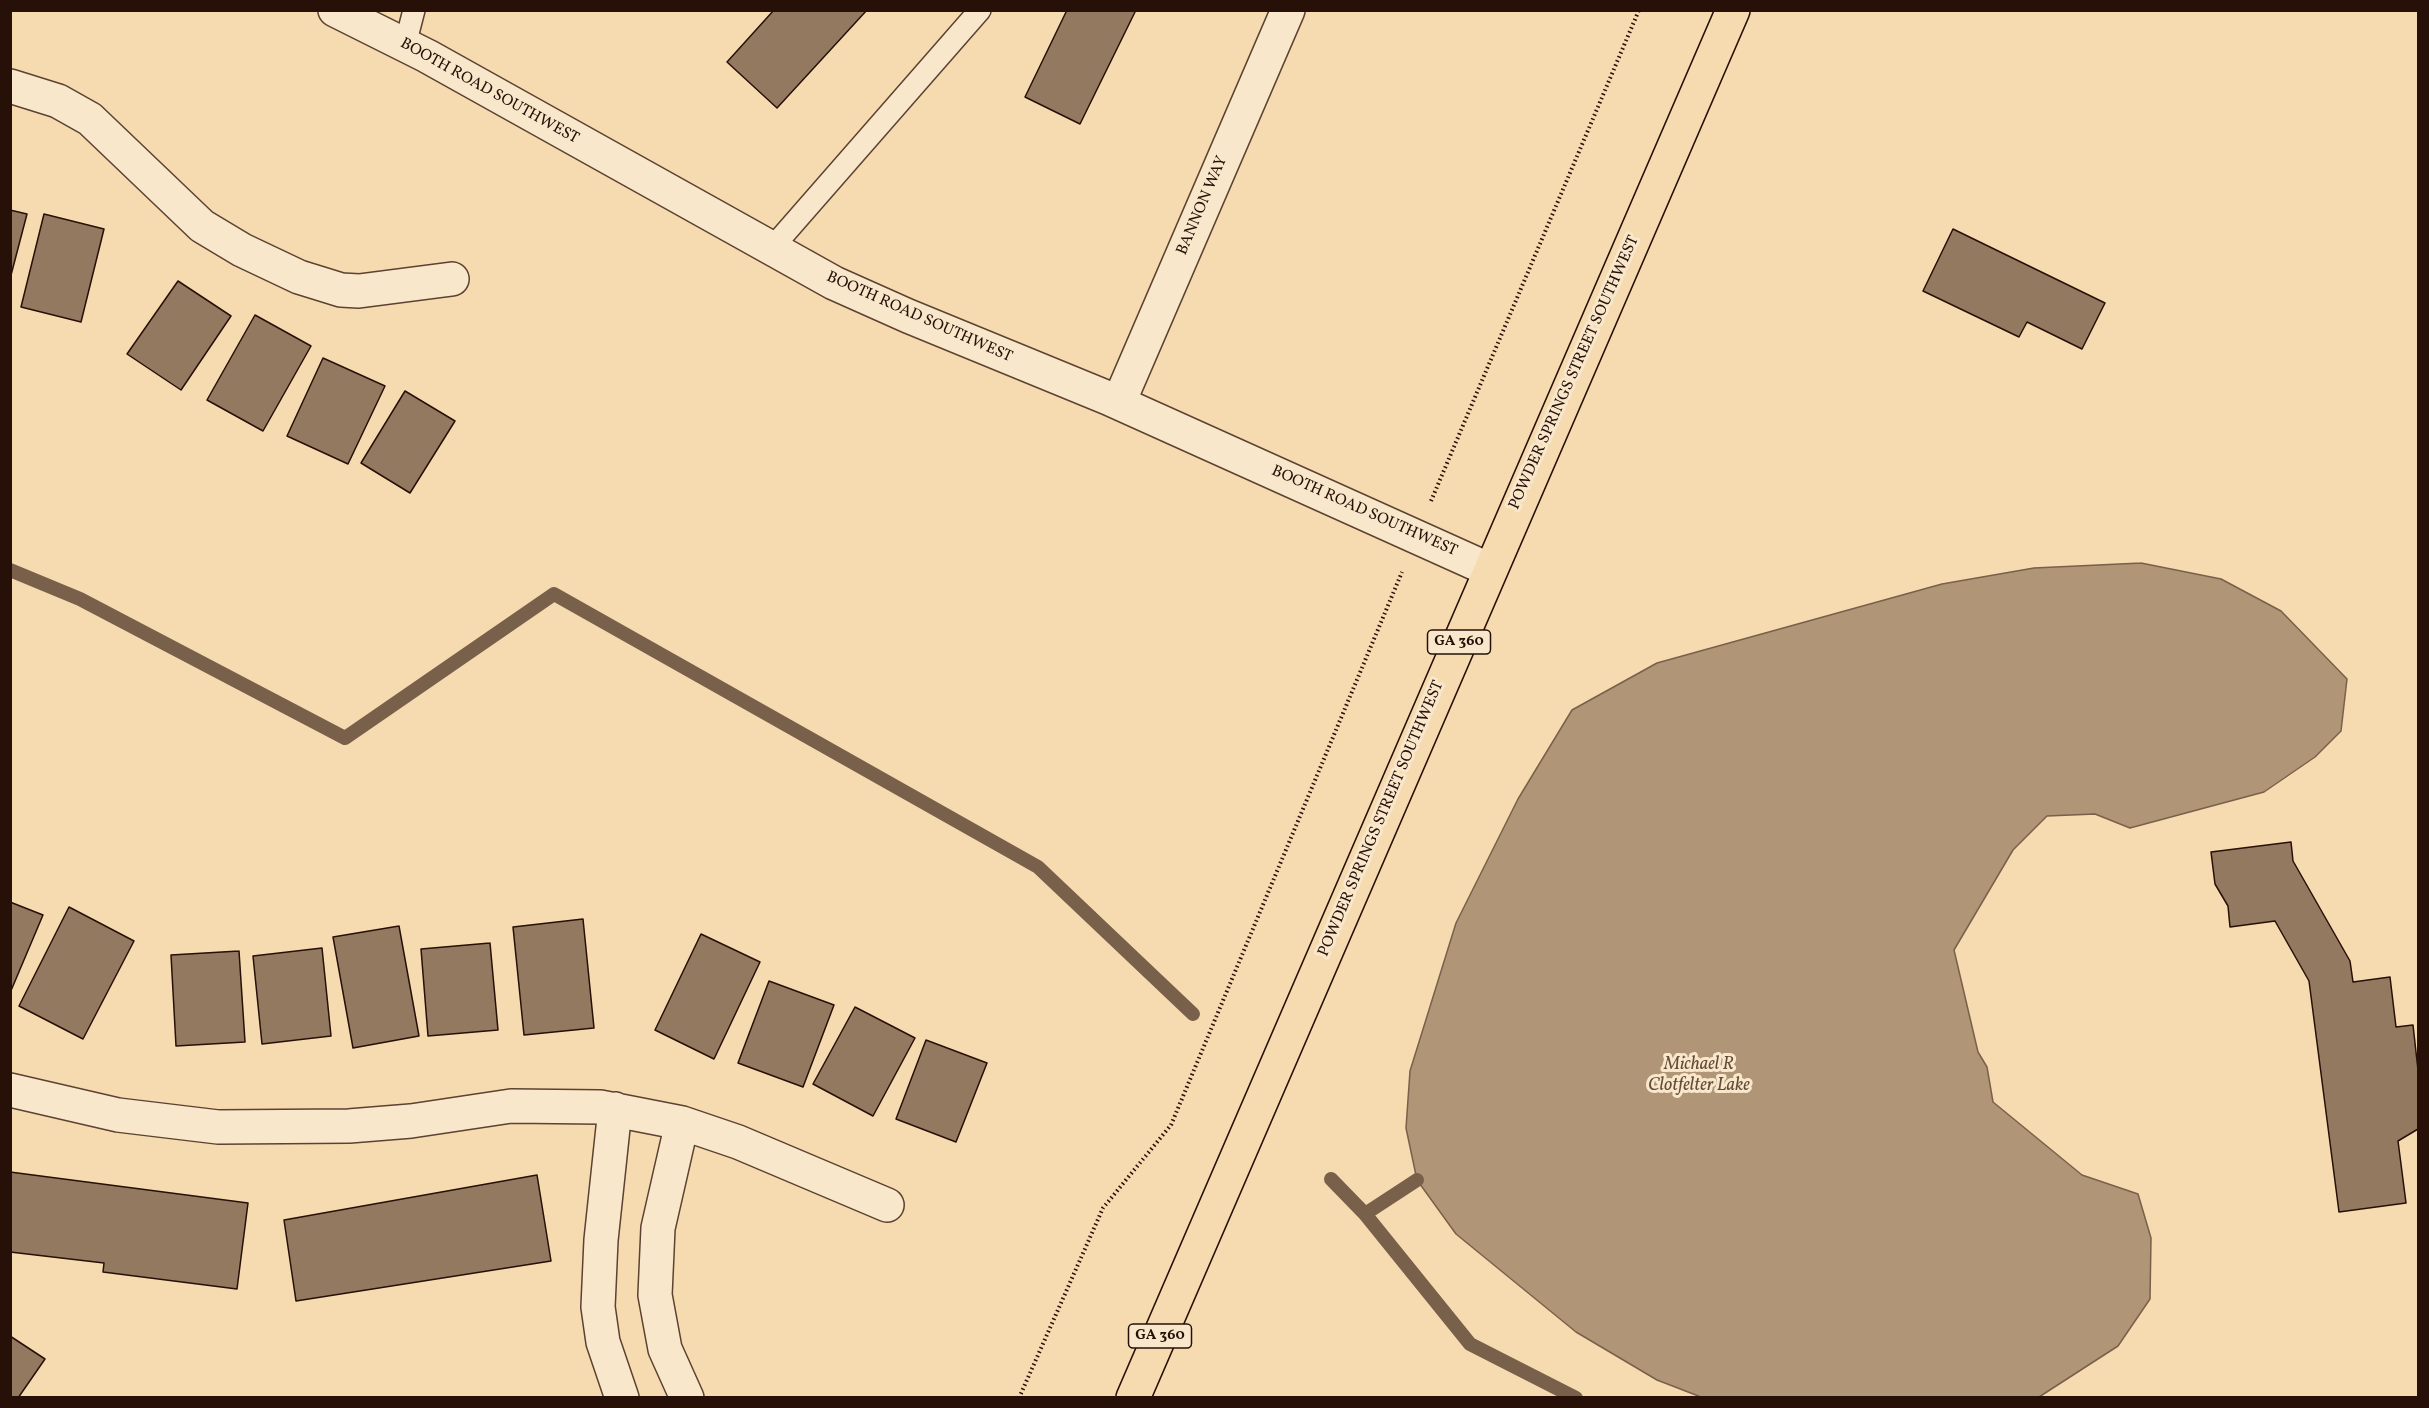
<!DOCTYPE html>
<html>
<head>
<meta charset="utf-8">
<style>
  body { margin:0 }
  #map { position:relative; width:2429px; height:1408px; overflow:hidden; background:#f6dab0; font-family:Vollkorn,serif }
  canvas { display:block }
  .frame { position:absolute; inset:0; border:12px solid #271007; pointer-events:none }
</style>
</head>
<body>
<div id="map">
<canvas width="2429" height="1408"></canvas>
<div class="frame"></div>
</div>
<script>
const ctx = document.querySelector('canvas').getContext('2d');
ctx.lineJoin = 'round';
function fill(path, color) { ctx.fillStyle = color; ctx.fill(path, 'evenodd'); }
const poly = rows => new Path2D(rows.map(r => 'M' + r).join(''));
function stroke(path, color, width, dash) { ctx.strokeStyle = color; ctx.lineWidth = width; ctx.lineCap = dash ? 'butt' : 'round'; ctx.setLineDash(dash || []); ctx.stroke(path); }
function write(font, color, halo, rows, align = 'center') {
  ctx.font = font + ' Vollkorn,serif'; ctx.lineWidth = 6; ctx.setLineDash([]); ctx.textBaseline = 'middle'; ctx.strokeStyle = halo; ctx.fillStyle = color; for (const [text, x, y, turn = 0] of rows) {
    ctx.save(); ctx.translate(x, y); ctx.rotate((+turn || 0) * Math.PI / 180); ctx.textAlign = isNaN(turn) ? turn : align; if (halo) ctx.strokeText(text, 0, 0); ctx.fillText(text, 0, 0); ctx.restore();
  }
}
const water = poly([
  [2141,563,2221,579,2281,611,2347,679,2341,731,2315,757,2264,792,2130,828,2095,814,2047,816,2013,850,1954,950,1978,1052,1987,1067,1993,1102,2082,1175,2138,1194,2151,1238,2150,1299,2118,1346,2039,1397,1701,1397,1657,1380,1576,1332,1456,1234,1417,1180,1406,1128,1410,1071,1456,923,1518,799,1572,710,1657,663,1942,584,2034,568,2141,563]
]);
fill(water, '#b09577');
stroke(water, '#79604a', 1.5);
stroke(poly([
  [10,570,80,599,345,738,554,594,1038,867,1193,1014],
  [1331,1179,1365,1214,1417,1180],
  [1365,1214,1470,1344,1576,1398]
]), '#79604a', 14);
const building = poly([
  [774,10,867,10,777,108,727,62,774,10],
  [1067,10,1136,10,1080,124,1025,97,1067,10],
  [10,210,27,214,10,279,10,210],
  [44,214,104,229,81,322,21,307,44,214],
  [1953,229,2105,303,2082,349,2027,322,2019,337,1923,291,1953,229],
  [178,281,231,316,181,390,127,354,178,281],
  [255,315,311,346,263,431,207,400,255,315],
  [323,358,385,386,348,464,287,436,323,358],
  [405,391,455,421,410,493,361,463,405,391],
  [2291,842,2293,861,2350,961,2353,982,2390,977,2396,1027,2413,1025,2418,1070,2418,1129,2398,1141,2406,1203,2339,1212,2309,981,2275,921,2230,927,2228,906,2215,884,2211,852,2291,842],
  [10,902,43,915,10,993,10,902],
  [69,907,134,941,83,1039,19,1006,69,907],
  [583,919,594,1028,524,1035,513,927,583,919],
  [399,926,419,1036,353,1048,333,937,399,926],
  [701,934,760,962,714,1059,655,1030,701,934],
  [490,943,498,1030,428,1036,421,949,490,943],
  [322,948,331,1036,262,1044,253,956,322,948],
  [239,951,245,1042,176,1046,171,955,239,951],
  [769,981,834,1005,803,1087,738,1063,769,981],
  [855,1007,915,1038,873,1116,813,1084,855,1007],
  [926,1040,987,1063,956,1142,896,1119,926,1040],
  [10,1172,248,1203,237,1289,103,1272,104,1263,10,1252,10,1172],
  [537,1175,551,1261,296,1301,284,1220,537,1175],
  [10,1336,45,1359,18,1398,10,1398,10,1336]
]);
fill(building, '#93795f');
stroke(building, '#271007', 1.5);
const lane = poly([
  [405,45,414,10],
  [772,248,980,10]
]);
const street = poly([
  [335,10,427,56,834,283,908,316,1108,398,1490,570],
  [10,86,58,101,90,119,202,226,242,250,299,277,341,290,359,291,452,279],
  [1119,402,1288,10],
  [10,1090,118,1115,218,1127,349,1126,411,1121,511,1106,600,1107,682,1123,738,1142,887,1205],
  [615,1109,601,1240,598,1307,603,1342,622,1398],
  [682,1123,658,1228,655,1295,665,1349,687,1398]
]);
const primary = poly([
  [1133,1398,1733,10]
]);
stroke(lane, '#5b4231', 24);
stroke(street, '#5b4231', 36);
stroke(primary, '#271007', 36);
stroke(poly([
  [1431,501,1639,10],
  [1019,1398,1103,1208,1171,1125,1402,572]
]), '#271007', 4, [1.5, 3]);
stroke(lane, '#f9e7cc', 21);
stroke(street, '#f9e7cc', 33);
stroke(primary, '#f6dab0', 33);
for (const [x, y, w] of [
  [1459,642,63],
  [1160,1336,63]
]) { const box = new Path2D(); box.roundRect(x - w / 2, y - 12, w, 24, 4.5); ctx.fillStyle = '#f9e7cc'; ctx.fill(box); stroke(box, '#271007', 1.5); }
write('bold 15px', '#271007', null, [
  ["GA 360",1459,642],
  ["GA 360",1160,1336]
]);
write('16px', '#271007', '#f9e7cc', [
  ["BOOTH ROAD SOUTHWEST",489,92,29],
  ["BANNON WAY",1203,206,-67],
  ["BOOTH ROAD SOUTHWEST",919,318,24],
  ["POWDER SPRINGS STREET SOUTHWEST",1575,373,-66],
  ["BOOTH ROAD SOUTHWEST",1364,512,24],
  ["POWDER SPRINGS STREET SOUTHWEST",1382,819,-67]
]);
write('italic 18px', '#654c39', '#f9e7cc', [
  ["Michael R",1699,1066],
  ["Clotfelter Lake",1699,1087]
]);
</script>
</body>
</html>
